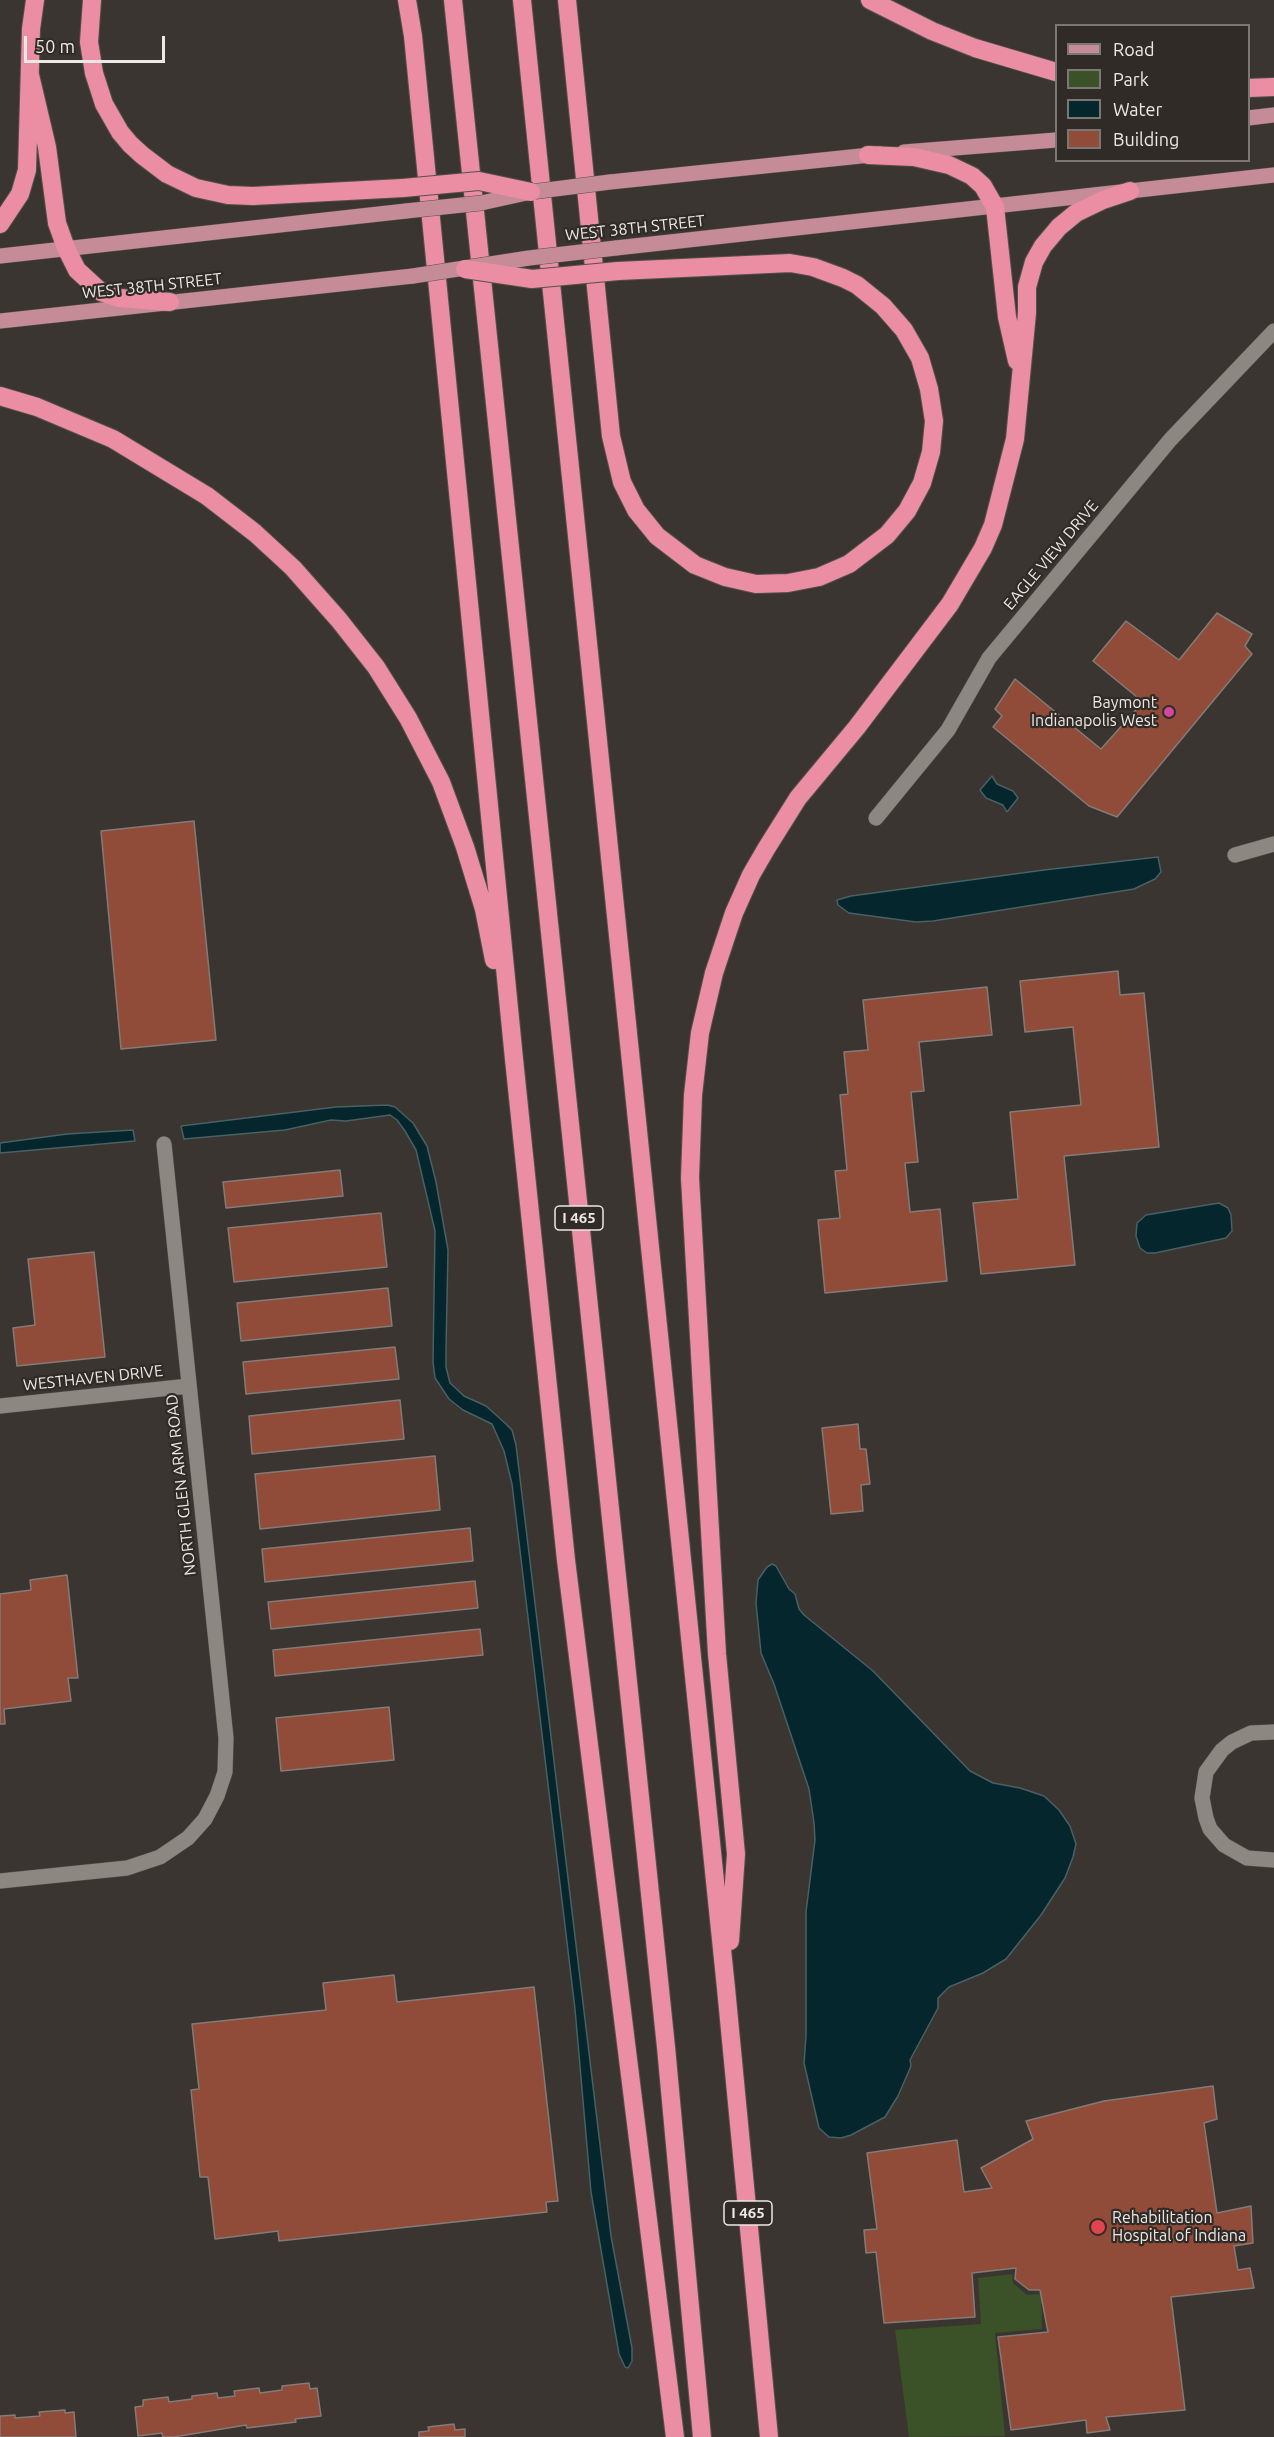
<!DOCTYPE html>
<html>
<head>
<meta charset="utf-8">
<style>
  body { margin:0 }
  #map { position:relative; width:1274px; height:2437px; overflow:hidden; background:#3a3530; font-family:Ubuntu,sans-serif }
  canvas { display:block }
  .legend { position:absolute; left:1055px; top:24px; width:195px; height:138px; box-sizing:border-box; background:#302b26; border:2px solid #7b7772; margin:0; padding:8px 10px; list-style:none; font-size:18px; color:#ebe8e5 }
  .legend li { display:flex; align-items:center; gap:12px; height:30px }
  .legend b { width:30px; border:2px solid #7b7772 }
  .scale { position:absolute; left:24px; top:36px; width:141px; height:27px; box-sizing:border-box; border:3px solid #ebe8e5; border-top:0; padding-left:8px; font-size:18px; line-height:21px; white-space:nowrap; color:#ebe8e5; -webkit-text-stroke:4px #302b26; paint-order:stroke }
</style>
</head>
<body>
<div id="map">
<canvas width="1274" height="2437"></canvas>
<ul class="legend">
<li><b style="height:8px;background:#c58b96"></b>Road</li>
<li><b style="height:16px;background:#3b5127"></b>Park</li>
<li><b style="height:16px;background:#04262c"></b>Water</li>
<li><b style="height:16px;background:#914c39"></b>Building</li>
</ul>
<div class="scale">50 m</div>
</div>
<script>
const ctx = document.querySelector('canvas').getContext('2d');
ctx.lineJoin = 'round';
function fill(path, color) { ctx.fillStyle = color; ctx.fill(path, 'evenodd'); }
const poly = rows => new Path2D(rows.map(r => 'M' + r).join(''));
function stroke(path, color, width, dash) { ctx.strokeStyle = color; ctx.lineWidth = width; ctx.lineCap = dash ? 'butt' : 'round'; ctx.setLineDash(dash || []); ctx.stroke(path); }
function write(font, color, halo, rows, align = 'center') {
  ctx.font = font + ' Ubuntu,sans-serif'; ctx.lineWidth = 4.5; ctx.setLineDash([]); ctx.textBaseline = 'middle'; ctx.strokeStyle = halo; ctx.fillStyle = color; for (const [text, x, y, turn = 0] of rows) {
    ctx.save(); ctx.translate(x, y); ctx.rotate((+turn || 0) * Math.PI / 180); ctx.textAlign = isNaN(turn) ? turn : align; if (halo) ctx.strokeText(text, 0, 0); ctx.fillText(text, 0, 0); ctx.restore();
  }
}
fill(poly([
  [1012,2274,1013,2283,1027,2295,1041,2294,1042,2329,995,2333,1005,2436,909,2437,895,2330,981,2324,978,2278]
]), '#3b5127');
const water = poly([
  [992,776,997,784,1013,791,1018,798,1007,812,1003,805,986,798,980,790,992,776],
  [1158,857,1161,872,1155,879,1134,889,933,921,916,922,849,913,838,905,837,900,851,896,1044,870,1158,857],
  [387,1105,395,1107,413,1123,427,1146,436,1182,448,1250,446,1349,446,1367,450,1383,464,1396,486,1406,506,1424,512,1430,516,1445,611,2236,632,2348,632,2361,628,2368,625,2367,619,2354,591,2192,575,2009,512,1484,504,1451,492,1424,463,1410,449,1399,435,1378,433,1362,435,1231,416,1150,405,1131,397,1120,390,1115,346,1121,331,1120,285,1130,184,1139,181,1126,336,1107,387,1105],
  [133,1130,135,1141,0,1153,0,1143,67,1134,133,1130],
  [1219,1203,1228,1208,1231,1215,1232,1231,1226,1238,1155,1253,1147,1253,1140,1248,1136,1236,1137,1223,1146,1215,1219,1203],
  [772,1564,776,1566,789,1589,795,1594,799,1609,804,1615,873,1671,970,1771,993,1783,1020,1788,1044,1796,1059,1810,1070,1826,1076,1844,1073,1857,1065,1878,1041,1915,1006,1959,983,1973,949,1987,938,1998,938,2008,910,2060,911,2066,898,2096,885,2117,851,2135,841,2138,829,2137,819,2128,804,2063,806,2036,806,1912,815,1840,814,1823,809,1789,774,1684,761,1653,756,1603,758,1580,767,1567,772,1564]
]);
fill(water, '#04262c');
stroke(water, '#496064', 1.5);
const building = poly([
  [1217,613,1252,634,1245,646,1252,654,1117,817,1089,806,993,727,1002,716,995,709,1015,679,1101,749,1143,702,1093,661,1126,621,1179,660,1217,613],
  [194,821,216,1040,121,1049,101,831,194,821],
  [1118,971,1120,995,1144,993,1159,1147,1064,1156,1075,1265,981,1274,973,1203,1018,1199,1010,1112,1081,1105,1073,1027,1025,1032,1020,981,1118,971],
  [987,987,992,1035,919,1042,924,1091,911,1092,918,1162,905,1163,910,1212,940,1209,947,1281,825,1293,818,1220,840,1218,835,1171,847,1170,840,1095,848,1094,844,1052,868,1050,863,1000,987,987],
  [340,1170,343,1196,226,1208,223,1182,340,1170],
  [381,1213,387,1267,234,1282,228,1228,381,1213],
  [94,1252,105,1357,17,1366,13,1328,35,1325,28,1259,94,1252],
  [388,1288,392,1326,241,1341,237,1303,388,1288],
  [395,1347,399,1379,246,1394,243,1362,395,1347],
  [400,1400,404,1439,252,1454,249,1416,400,1400],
  [858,1424,860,1449,866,1449,870,1484,861,1485,863,1511,831,1514,822,1428,858,1424],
  [435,1456,440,1510,260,1529,255,1474,435,1456],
  [470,1528,473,1561,265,1582,262,1549,470,1528],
  [67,1575,78,1678,68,1678,71,1701,4,1709,5,1724,0,1724,0,1594,31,1590,30,1580,67,1575],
  [475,1581,478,1608,271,1629,268,1602,475,1581],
  [480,1629,483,1655,275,1676,273,1650,480,1629],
  [389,1707,394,1760,281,1771,276,1718,389,1707],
  [394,1975,397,2002,534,1987,558,2201,546,2202,547,2212,279,2241,278,2231,215,2239,208,2177,200,2177,191,2090,199,2089,192,2024,326,2010,323,1983,394,1975],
  [1213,2086,1217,2119,1204,2123,1217,2213,1251,2206,1253,2243,1234,2246,1238,2270,1250,2268,1254,2288,1171,2297,1185,2410,1106,2417,1110,2430,1087,2433,1086,2420,1011,2430,998,2337,1048,2332,1040,2290,1029,2290,1015,2279,1016,2268,972,2273,975,2317,884,2323,876,2252,866,2253,864,2230,877,2229,867,2153,957,2140,964,2192,992,2188,981,2168,1033,2139,1026,2121,1104,2101,1213,2086],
  [309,2383,310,2389,317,2388,321,2416,295,2419,296,2422,247,2428,246,2425,174,2437,163,2437,162,2433,138,2436,135,2407,143,2406,143,2400,168,2397,169,2402,192,2399,192,2396,217,2393,218,2398,235,2396,234,2391,259,2388,260,2393,282,2390,282,2386,309,2383],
  [65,2410,65,2413,74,2412,76,2437,0,2437,0,2416,15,2415,15,2418,40,2416,39,2412,65,2410],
  [454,2424,455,2430,465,2429,465,2437,419,2437,419,2432,429,2431,428,2427,454,2424]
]);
fill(building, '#914c39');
stroke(building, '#837b78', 1.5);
const minor = poly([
  [876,818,948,730,989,658,1170,440,1274,331],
  [1235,855,1274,844],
  [0,1406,189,1386],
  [1274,1732,1251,1733,1232,1742,1222,1750,1206,1772,1202,1798,1206,1818,1210,1829,1224,1845,1247,1858,1274,1860],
  [0,1881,127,1868,160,1857,188,1838,205,1819,217,1796,225,1772,226,1738,164,1144]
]);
const major = poly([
  [1248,118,1274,115],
  [904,152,1056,140],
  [610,182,880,154],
  [616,248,1274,175],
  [0,256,406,211],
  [0,321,413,276]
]);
const highway = poly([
  [92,0,89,42,94,73,104,104,120,132,130,144,142,155,167,174,196,188,228,195,253,196,403,188],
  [407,0,413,36,514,1059,566,1560,675,2437],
  [453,0,666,2047,702,2437],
  [522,0,726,1988,769,2437],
  [567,0,611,436,622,482,636,510,657,536,695,565,725,577,756,584,788,583,819,577,849,564,887,535,907,511,922,483,931,452,934,421,929,389,920,358,904,330,883,306,857,285,843,278,813,267,790,263,618,271],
  [870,0,932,31,975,48,1056,72],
  [30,75,47,147,57,223,66,248,77,270,101,292,119,298,170,302],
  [1248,88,1274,87],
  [868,155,914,157,949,165,972,176,983,186,995,207,1007,317,1017,361],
  [0,224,20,194,27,170,31,29,35,0],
  [0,396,37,407,113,439,207,496,255,533,293,568,339,620,376,667,408,718,441,782,465,847,484,909,494,960],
  [730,1941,736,1854,717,1654,690,1178,693,1095,700,1033,714,973,734,913,751,875,766,849,798,798,857,727,950,604,983,548,993,525,1015,439,1027,313,1027,287,1034,262,1043,246,1059,227,1076,213,1103,200,1130,191]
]);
stroke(minor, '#56514d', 16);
stroke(major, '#56514d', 16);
stroke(highway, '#56514d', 20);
stroke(minor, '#8d8781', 15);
stroke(major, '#c58b96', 15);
stroke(highway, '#eb8ea4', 18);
const majorBridge = poly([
  [406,211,481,203,531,192,610,182],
  [413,276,529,258,616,248]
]);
const highwayBridge = poly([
  [403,188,479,181,531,192],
  [465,269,532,279,618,271]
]);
stroke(majorBridge, '#56514d', 16, []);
stroke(highwayBridge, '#56514d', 20, []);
stroke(majorBridge, '#c58b96', 15);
stroke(highwayBridge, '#eb8ea4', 18);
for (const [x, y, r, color] of [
  [1169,712,6,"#d1479c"],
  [1098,2227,8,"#e0444e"]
]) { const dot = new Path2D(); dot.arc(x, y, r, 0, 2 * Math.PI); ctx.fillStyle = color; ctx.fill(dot); stroke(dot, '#302b26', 2); }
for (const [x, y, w] of [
  [579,1218,48],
  [748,2213,48]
]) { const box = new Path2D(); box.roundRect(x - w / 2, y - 12, w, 24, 4.5); ctx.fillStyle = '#302b26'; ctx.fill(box); stroke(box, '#ebe8e5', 1.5); }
write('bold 15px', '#ebe8e5', null, [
  ["I 465",579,1218],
  ["I 465",748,2213]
]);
write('16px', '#ebe8e5', '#302b26', [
  ["WEST 38TH STREET",635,228,-6],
  ["WEST 38TH STREET",152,286,-6],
  ["EAGLE VIEW DRIVE",1051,555,-50],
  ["WESTHAVEN DRIVE",93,1378,-6],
  ["NORTH GLEN ARM ROAD",181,1485,-96]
]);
write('16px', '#ebe8e5', '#302b26', [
  ["Baymont",1157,703],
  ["Indianapolis West",1157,721],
  ["Rehabilitation",1112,2218,"left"],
  ["Hospital of Indiana",1112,2236,"left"]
], 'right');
</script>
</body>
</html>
